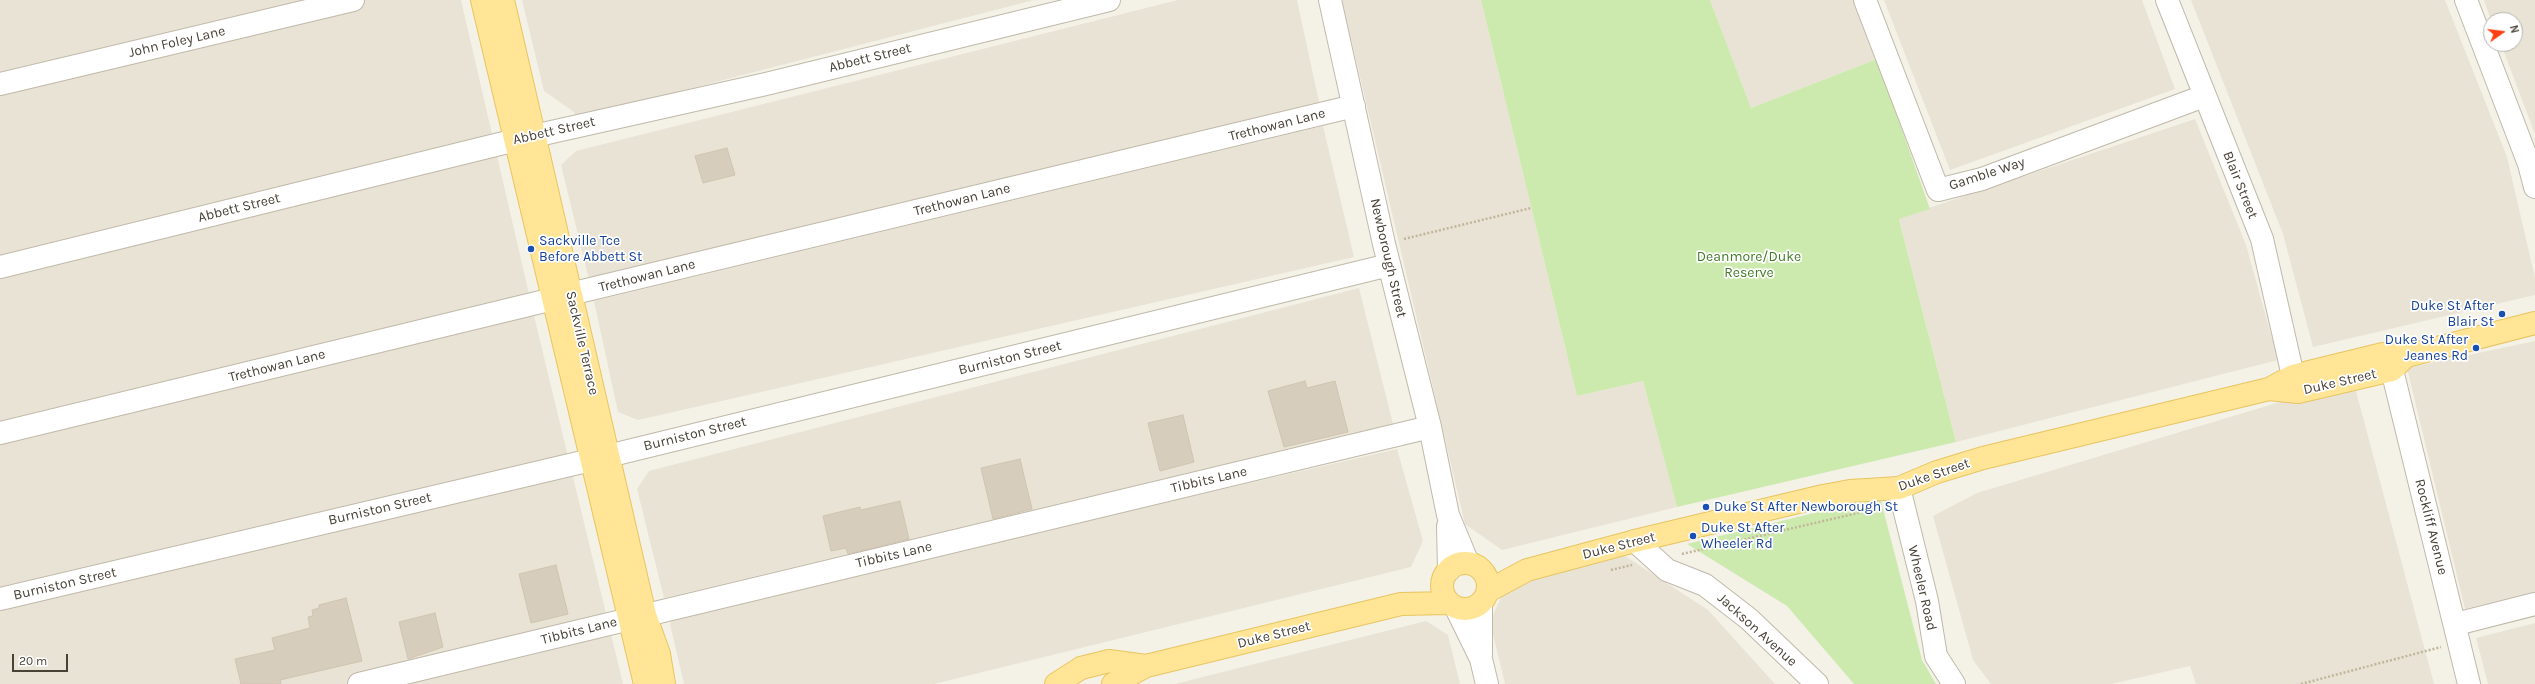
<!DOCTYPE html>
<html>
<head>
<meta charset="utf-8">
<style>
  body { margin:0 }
  #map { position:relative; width:2535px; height:684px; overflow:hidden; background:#f4f1e7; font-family:Karla,sans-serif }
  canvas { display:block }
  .north { position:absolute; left:2483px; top:12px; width:40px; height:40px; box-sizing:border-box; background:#fff; border:1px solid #b5b3af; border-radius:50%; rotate:76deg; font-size:11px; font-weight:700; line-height:16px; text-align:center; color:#474136 }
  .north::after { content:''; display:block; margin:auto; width:14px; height:18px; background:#ff4013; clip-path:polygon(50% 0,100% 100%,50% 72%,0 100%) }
  .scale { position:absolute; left:12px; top:654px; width:56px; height:18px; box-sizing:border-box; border:2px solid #474136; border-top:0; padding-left:5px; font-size:12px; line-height:14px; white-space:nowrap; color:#474136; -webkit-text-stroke:3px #fff; paint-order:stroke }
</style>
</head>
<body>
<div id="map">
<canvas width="2535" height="684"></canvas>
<div class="north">N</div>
<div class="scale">20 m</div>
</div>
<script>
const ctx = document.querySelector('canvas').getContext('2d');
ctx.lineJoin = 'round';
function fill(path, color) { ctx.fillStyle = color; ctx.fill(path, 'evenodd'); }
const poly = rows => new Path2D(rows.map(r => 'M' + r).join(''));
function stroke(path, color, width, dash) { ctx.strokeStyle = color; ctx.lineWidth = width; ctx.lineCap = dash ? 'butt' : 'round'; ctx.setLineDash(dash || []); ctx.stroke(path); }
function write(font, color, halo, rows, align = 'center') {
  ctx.font = font + ' Karla,sans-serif'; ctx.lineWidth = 3.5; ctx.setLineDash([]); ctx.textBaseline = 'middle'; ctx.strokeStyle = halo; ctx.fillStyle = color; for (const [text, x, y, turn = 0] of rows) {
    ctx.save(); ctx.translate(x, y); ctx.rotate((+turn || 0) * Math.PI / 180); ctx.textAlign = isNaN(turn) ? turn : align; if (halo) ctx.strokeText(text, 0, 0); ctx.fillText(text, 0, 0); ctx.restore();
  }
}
fill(poly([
  [0,0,461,0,535,320,623,684,0,684],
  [522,0,1034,0,576,118,574,112,544,91],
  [1178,0,1297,0,1319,102,589,280,561,165,576,151],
  [1342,0,1481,0,1577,396,1643,381,1677,507,1502,550,1465,524],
  [1710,0,1853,0,1877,59,1751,108],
  [1884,0,2142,0,2175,89,1950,170],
  [2191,0,2445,0,2507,157,2535,278,2535,295,2313,347,2283,234],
  [2484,0,2535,0,2535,134,2501,44,2515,44,2515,20,2491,20],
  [2195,119,2246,245,2278,360,1956,442,1899,218],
  [1323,126,1354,257,638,420,618,412,594,301],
  [1359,288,1393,424,664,598,637,489,649,471],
  [2535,341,2535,592,2465,609,2407,368],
  [2353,380,2434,684,2196,684,2190,666,2111,684,1991,684,1973,660,1933,516,1977,493],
  [1397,449,1423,541,1411,567,934,684,684,684,670,624,675,616],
  [1622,554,1708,610,1775,684,1505,684,1490,622,1509,579],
  [1426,621,1448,635,1460,684,1175,684],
  [2535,623,2535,684,2488,684,2476,638]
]), '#e8e3d5');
fill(poly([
  [1481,0,1710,0,1751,108,1877,59,1930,209,1899,219,1956,442,1677,507,1643,381,1577,396],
  [1880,497,1922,660,1936,684,1854,684,1787,606,1687,544]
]), '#cdeaae');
const building = poly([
  [727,148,735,175,703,183,695,156,727,148],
  [1305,381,1307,388,1335,381,1348,432,1284,447,1268,391,1305,381],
  [1183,415,1194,462,1160,471,1148,423,1183,415],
  [1020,459,1032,509,993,519,981,468,1020,459],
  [900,501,909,539,848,554,846,548,831,551,823,516,860,507,861,510,900,501],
  [556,565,568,614,531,623,519,574,556,565],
  [346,598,362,661,280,680,281,684,241,684,235,659,275,650,272,638,310,628,308,617,313,616,312,610,319,608,319,605,346,598],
  [435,613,443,647,408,659,399,622,435,613]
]);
fill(building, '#d6cdbc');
stroke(building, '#d1c5af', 1);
const minor = poly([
  [1330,0,1384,244,1430,427,1448,515,1468,563],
  [1865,0,1938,190,1982,179,2204,96],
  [2167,0,2262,239,2293,376],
  [2466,0,2529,164,2535,187],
  [0,84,353,0],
  [0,267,516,140,766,84,1109,0],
  [570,294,1354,106],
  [2392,370,2469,684],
  [0,433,553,299],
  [1899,488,1927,601,1936,656,1954,684],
  [1448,526,1449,570],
  [1635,541,1667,570,1705,585,1749,619,1817,684],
  [0,599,608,456,1389,265],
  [1456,608,1481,659,1487,684],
  [2456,624,2535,604],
  [1481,654,1481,603],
  [359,684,1430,427]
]);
const major = poly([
  [482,0,645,684],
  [503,0,645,615,659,654,664,684],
  [2269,389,2298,392,2392,370,2406,356],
  '1442 586a23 23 0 1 1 46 0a23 23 0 1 1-46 0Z',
  [1488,591,1527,570,1635,541,1823,496,1850,491,1899,488,1937,472,1983,458,2269,389,2293,376,2383,354,2406,356,2535,323],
  [1056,684,1081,668,1109,661,1146,666],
  [1113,684,1146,666,1401,604,1449,603]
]);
stroke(minor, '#c0b9a9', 24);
stroke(major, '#e8c561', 24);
stroke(poly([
  [1404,239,1531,208],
  [1682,554,1862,512],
  [1611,570,1632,565],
  [2301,684,2441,647]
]), '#c2b69a', 2.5, [2, 2]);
stroke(minor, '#fff', 22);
stroke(major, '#ffe595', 22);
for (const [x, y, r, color] of [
  [531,249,4,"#1a4fb4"],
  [2502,314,4,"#1a4fb4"],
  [2476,348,4,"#1a4fb4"],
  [1706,507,4,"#1a4fb4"],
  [1693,536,4,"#1a4fb4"]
]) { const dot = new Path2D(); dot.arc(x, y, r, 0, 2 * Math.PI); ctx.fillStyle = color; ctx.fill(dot); stroke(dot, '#fff', 1.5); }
write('14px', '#474136', '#fff', [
  ["John Foley Lane",177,42,-13],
  ["Abbett Street",870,58,-14],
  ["Trethowan Lane",1277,125,-14],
  ["Abbett Street",554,131,-13],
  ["Gamble Way",1987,174,-18],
  ["Blair Street",2240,185,68],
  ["Trethowan Lane",962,200,-14],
  ["Abbett Street",239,208,-14],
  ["Newborough Street",1388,258,77],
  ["Trethowan Lane",647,276,-14],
  ["Sackville Terrace",582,343,77],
  ["Burniston Street",1010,358,-14],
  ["Trethowan Lane",277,366,-14],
  ["Duke Street",2340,382,-13],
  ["Burniston Street",695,434,-14],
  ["Duke Street",1934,475,-19],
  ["Tibbits Lane",1209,480,-13],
  ["Burniston Street",380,509,-13],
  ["Rockliff Avenue",2431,527,76],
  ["Duke Street",1619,546,-14],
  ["Tibbits Lane",894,555,-13],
  ["Burniston Street",65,584,-13],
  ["Wheeler Road",1922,588,77],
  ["Jackson Avenue",1757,630,42],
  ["Tibbits Lane",579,631,-14],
  ["Duke Street",1274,635,-14]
]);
write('14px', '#164399', '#fff', [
  ["Sackville Tce",539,241],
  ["Before Abbett St",539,257],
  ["Duke St After",2494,306,"right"],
  ["Blair St",2494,322,"right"],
  ["Duke St After",2468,340,"right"],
  ["Jeanes Rd",2468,356,"right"],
  ["Duke St After Newborough St",1714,507],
  ["Duke St After",1701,528],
  ["Wheeler Rd",1701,544]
], 'left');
write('14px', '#437c26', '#fff', [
  ["Deanmore/Duke",1749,257],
  ["Reserve",1749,273]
]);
</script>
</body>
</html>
